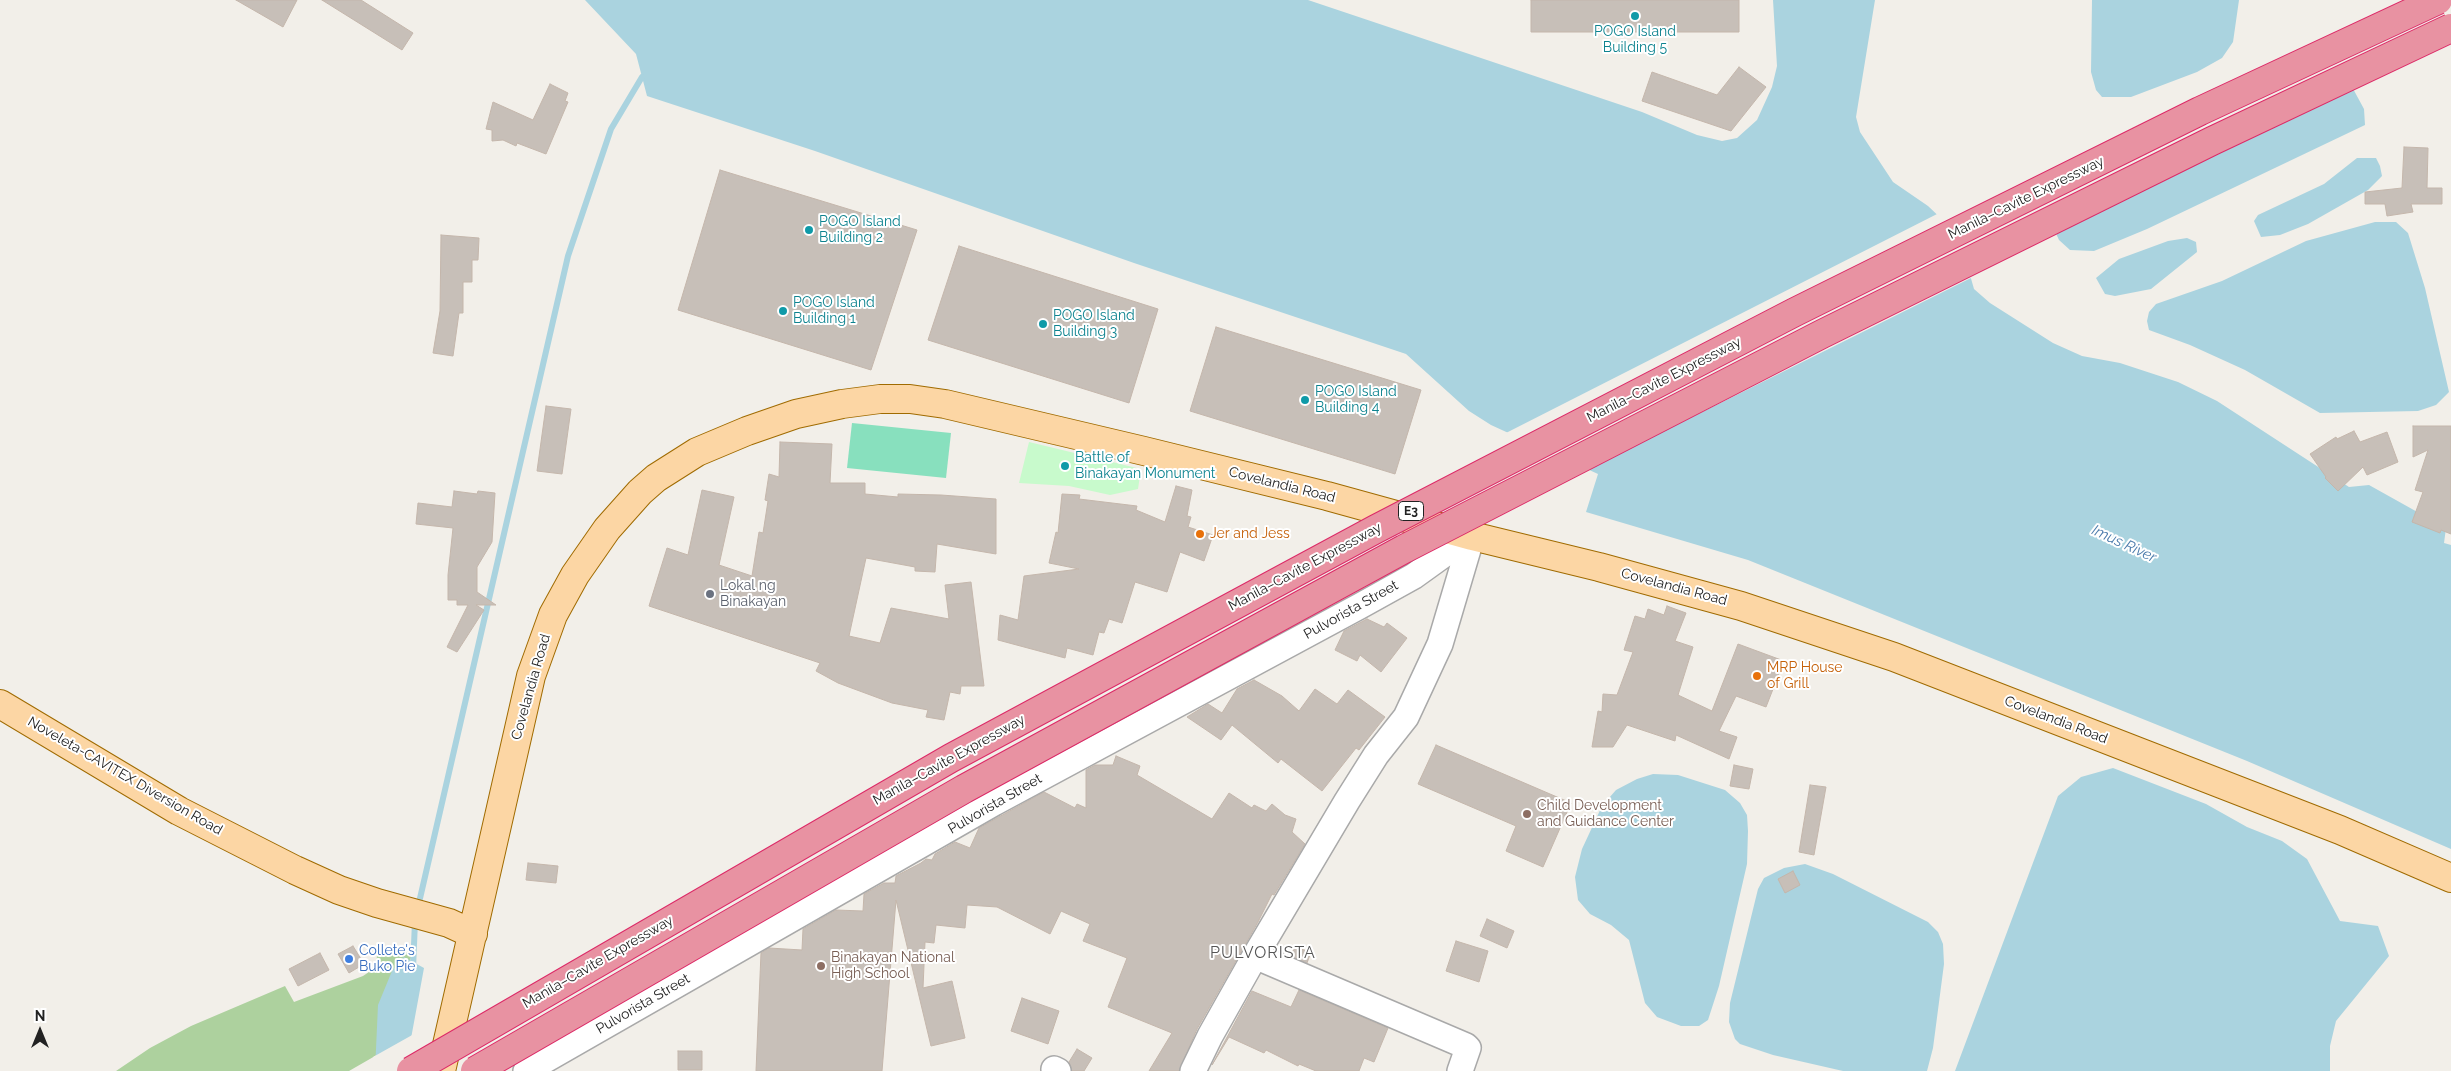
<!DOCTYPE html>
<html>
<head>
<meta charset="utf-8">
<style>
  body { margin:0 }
  #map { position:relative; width:2451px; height:1071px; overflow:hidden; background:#f2efe9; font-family:Raleway,sans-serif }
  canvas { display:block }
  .north { position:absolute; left:15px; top:1006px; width:50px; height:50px; -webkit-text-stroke:4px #fff; paint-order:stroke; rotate:0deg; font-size:14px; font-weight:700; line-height:20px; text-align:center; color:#222 }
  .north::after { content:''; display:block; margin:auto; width:18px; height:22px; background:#222; clip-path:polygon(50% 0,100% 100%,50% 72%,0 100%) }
</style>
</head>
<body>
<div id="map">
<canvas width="2451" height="1071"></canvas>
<div class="north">N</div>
</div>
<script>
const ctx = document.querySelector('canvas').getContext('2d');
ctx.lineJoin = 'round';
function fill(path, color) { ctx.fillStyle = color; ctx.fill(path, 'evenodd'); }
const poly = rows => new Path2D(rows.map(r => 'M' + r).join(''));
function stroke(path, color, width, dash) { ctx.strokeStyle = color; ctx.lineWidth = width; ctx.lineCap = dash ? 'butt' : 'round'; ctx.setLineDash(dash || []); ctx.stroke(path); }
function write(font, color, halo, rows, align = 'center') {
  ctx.font = font + ' Raleway,sans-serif'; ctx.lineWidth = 4; ctx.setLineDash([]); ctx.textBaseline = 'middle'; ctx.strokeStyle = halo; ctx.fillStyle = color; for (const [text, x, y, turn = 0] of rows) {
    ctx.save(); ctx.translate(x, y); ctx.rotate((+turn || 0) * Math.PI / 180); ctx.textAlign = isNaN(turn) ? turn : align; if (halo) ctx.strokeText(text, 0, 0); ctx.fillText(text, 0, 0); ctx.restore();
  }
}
fill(poly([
  [378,950,412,953,389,1048,349,1071,116,1071,150,1048,191,1026,285,986,294,1002,363,976,375,968]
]), '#add19e');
fill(poly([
  [1029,442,1141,469,1138,489,1110,495,1069,486,1019,483]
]), '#c8facc');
fill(poly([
  [852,423,951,433,946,478,847,468]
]), '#88e0be');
fill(poly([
  [585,0,1308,0,1642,112,1697,135,1722,141,1737,138,1757,120,1772,87,1777,66,1773,0,1875,0,1856,117,1860,132,1893,182,1928,206,1947,224,1964,254,1974,289,1990,303,2053,343,2082,356,2120,363,2178,382,2217,401,2349,487,2369,485,2446,528,2444,543,2451,545,2451,849,2247,761,1748,560,1586,512,1598,474,1491,425,1469,411,1406,354,1134,263,815,151,647,96,636,54],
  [2092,0,2239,0,2233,42,2222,58,2197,72,2131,97,2102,97,2096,90,2091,72],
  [2351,85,2364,109,2365,125,2147,229,2094,251,2070,250,2059,240,2053,227],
  [2357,158,2376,158,2380,166,2382,176,2368,190,2308,224,2280,235,2261,237,2254,221,2258,215,2324,184],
  [2375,222,2396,222,2408,233,2425,288,2449,392,2436,405,2418,411,2320,413,2245,370,2190,345,2149,330,2147,321,2149,312,2156,304,2222,281,2306,241],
  [2187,238,2196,242,2197,252,2151,289,2115,296,2105,294,2096,278,2119,259,2168,241],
  [2113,768,2206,804,2247,827,2282,841,2307,859,2340,921,2378,926,2389,956,2336,1021,2330,1046,2330,1071,1955,1071,2058,796,2081,777],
  [1653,774,1678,775,1725,790,1740,803,1747,815,1748,831,1747,864,1719,986,1708,1020,1699,1026,1681,1026,1657,1017,1645,1003,1629,940,1611,925,1590,914,1578,900,1575,877,1582,849,1602,806,1616,790,1637,779],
  [1805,864,1833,874,1928,922,1938,932,1943,944,1944,964,1933,1048,1927,1071,1843,1071,1773,1055,1740,1044,1735,1039,1729,1022,1730,1003,1758,889,1764,878,1784,868],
  [404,957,424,968,405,1071,375,1071,378,1005,392,971]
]), '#aad3df');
fill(poly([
  [1939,213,1949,222,1967,253,1973,277,1584,471,1504,434],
  [414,1034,407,1071,372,1071,373,1057]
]), '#f2efe9');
stroke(poly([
  [418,907,568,256,611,129,642,77],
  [413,969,415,921]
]), '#aad3df', 6);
const building = poly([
  [236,0,297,0,283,27,236,0],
  [322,0,361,0,413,33,402,50,322,0],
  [1531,0,1739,0,1739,32,1531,32,1531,0],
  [1739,67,1766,87,1731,131,1642,101,1652,72,1717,95,1739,67],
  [550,84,568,93,565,101,568,102,546,154,517,143,516,146,503,140,492,141,492,130,486,129,493,102,533,120,550,84],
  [2404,147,2428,148,2427,188,2442,188,2442,204,2411,204,2413,212,2387,216,2385,204,2365,204,2365,192,2402,188,2404,147],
  [720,170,917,230,871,370,678,310,720,170],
  [441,235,479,238,478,260,472,260,472,282,463,282,463,313,459,313,453,356,433,353,440,311,441,235],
  [959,246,1158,309,1129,403,928,340,959,246],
  [1216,327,1421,390,1395,474,1190,411,1216,327],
  [546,406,571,409,562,474,537,471,546,406],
  [2413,426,2451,426,2451,534,2441,530,2440,533,2412,522,2423,492,2415,490,2428,450,2413,457,2413,426],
  [2354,431,2360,442,2387,432,2398,462,2367,475,2363,467,2338,491,2325,478,2326,477,2310,454,2336,437,2337,439,2354,431],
  [780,442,832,444,830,483,865,483,865,494,898,497,898,494,941,495,996,499,996,554,937,544,935,572,915,571,915,567,866,558,849,636,880,643,891,608,949,619,945,585,971,582,984,686,961,686,960,694,950,692,944,720,926,717,928,710,892,703,838,683,816,671,820,663,649,606,667,548,688,555,702,490,734,497,719,565,752,576,759,532,763,533,768,501,765,500,769,474,779,477,780,442],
  [1176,486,1192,490,1187,516,1191,517,1188,527,1213,535,1204,561,1180,552,1167,592,1135,582,1122,623,1109,619,1104,633,1099,632,1093,655,1067,648,1065,658,998,640,1000,615,1018,620,1024,576,1079,569,1049,563,1056,532,1058,533,1062,494,1080,495,1079,499,1137,506,1136,510,1165,522,1176,486],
  [454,491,477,494,478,491,495,493,492,542,477,567,477,592,496,605,476,605,484,610,457,652,447,647,468,605,457,605,457,600,448,600,448,575,453,528,416,524,418,503,452,507,454,491],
  [1667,606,1686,613,1675,641,1693,647,1678,695,1712,711,1738,644,1784,661,1766,707,1736,696,1719,731,1737,737,1729,759,1676,735,1675,741,1627,725,1613,747,1592,747,1598,711,1602,712,1603,694,1617,695,1633,652,1624,650,1635,616,1645,619,1648,609,1664,615,1667,606],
  [1367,619,1384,627,1387,623,1407,638,1381,672,1360,655,1357,661,1335,650,1344,631,1367,619],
  [1254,680,1282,696,1299,711,1315,689,1337,704,1348,690,1385,717,1359,750,1356,748,1322,791,1281,759,1278,763,1232,725,1221,740,1187,717,1208,704,1222,713,1237,689,1254,680],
  [1436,745,1571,803,1543,867,1506,851,1516,826,1418,784,1436,745],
  [1116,756,1140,766,1137,775,1212,819,1229,793,1252,808,1254,805,1266,811,1272,804,1285,815,1296,819,1292,832,1305,844,1274,895,1272,894,1258,922,1197,1029,1179,1071,1149,1071,1172,1033,1108,1007,1127,958,1083,941,1090,924,1061,911,1050,934,997,907,967,905,965,928,936,925,934,943,925,942,923,988,952,981,965,1038,931,1046,896,900,882,1071,756,1071,761,953,769,948,802,950,803,929,836,910,863,911,864,894,884,883,895,883,896,876,921,863,926,859,932,860,935,854,955,842,970,848,979,828,1044,792,1075,808,1077,804,1086,808,1086,770,1095,765,1113,765,1116,756],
  [1734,765,1753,769,1749,789,1730,786,1734,765],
  [1810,785,1826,787,1814,855,1799,852,1810,785],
  [528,863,558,866,556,883,526,880,528,863],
  [1793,871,1800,885,1785,893,1778,879,1793,871],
  [1487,919,1514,931,1507,948,1480,936,1487,919],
  [1456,941,1488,951,1479,982,1446,971,1456,941],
  [353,946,364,964,349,973,338,954,353,946],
  [1294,947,1311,952,1307,963,1291,956,1294,947],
  [320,953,329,970,298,986,289,969,320,953],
  [1299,990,1388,1028,1374,1062,1364,1058,1359,1071,1316,1071,1299,1064,1298,1066,1266,1050,1264,1053,1229,1037,1212,1065,1252,991,1291,1007,1299,990],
  [1022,998,1059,1011,1048,1044,1011,1031,1022,998],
  [1077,1049,1092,1058,1084,1071,1072,1071,1069,1062,1077,1049],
  [678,1051,702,1051,702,1070,678,1070,678,1051]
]);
fill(building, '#c7bfb8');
stroke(building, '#c4b6ab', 1);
const minor = poly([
  [1054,1069,1058,1071],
  [526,1071,994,803,1360,606,1414,576,1446,553,1469,547],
  [1193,1071,1210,1036,1255,956],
  [1460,1071,1468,1048,1466,1046,1255,956,1347,801,1376,755,1406,717,1440,644,1472,536]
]);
const major = poly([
  [0,704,179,811,295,870,339,890,377,903,449,923,473,934],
  [441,1071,531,676,553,615,575,575,607,529,640,492,656,478,697,452,747,431,796,414,842,404,880,399,910,399,945,404,1144,451,1327,496,1472,536,1599,567,1741,606,1894,657,2340,830,2451,878]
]);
stroke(minor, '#a9a9a9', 28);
stroke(major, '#a06b00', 30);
stroke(minor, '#fff', 25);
stroke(major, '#fcd6a4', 28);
const highwayBridge = poly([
  [411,1071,951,758,1376,529,1795,312,2200,111,2438,0],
  [475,1071,964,789,1404,549,1822,334,2212,141,2451,28]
]);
stroke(highwayBridge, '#dc2a67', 30, []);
stroke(highwayBridge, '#e892a2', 28);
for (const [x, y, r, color] of [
  [1635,16,5,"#0f9aa8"],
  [809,230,5,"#0f9aa8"],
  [783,311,5,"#0f9aa8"],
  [1043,324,5,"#0f9aa8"],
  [1305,400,5,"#0f9aa8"],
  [1065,466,5,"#0f9aa8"],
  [1200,534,5,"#e8710a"],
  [710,594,5,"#6b7280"],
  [1757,676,5,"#e8710a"],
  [1527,814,5,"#8d6e63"],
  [349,959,5,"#3f7fe0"],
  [821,966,5,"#8d6e63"]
]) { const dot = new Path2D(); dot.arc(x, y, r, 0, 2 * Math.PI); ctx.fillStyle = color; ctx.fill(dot); stroke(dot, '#fff', 2); }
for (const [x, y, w] of [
  [1411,511,25]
]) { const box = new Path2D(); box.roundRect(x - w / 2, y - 9.5, w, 19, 4); ctx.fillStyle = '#fff'; ctx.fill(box); stroke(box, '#222', 1); }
write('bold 12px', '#222', null, [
  ["E3",1411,511]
]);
write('14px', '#0d838f', '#fff', [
  ["POGO Island",1635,32,"center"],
  ["Building 5",1635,48,"center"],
  ["POGO Island",819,222],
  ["Building 2",819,238],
  ["POGO Island",793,303],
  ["Building 1",793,319],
  ["POGO Island",1053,316],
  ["Building 3",1053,332],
  ["POGO Island",1315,392],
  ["Building 4",1315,408],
  ["Battle of",1075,458],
  ["Binakayan Monument",1075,474]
], 'left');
write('14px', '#222', '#fff', [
  ["Manila–Cavite Expressway",2026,198,-26],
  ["Manila–Cavite Expressway",1664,380,-27],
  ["Covelandia Road",1282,485,14],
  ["Manila–Cavite Expressway",1305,567,-28],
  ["Covelandia Road",1674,587,15],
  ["Pulvorista Street",1351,610,-29],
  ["Covelandia Road",531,687,-74],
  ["Covelandia Road",2056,720,21],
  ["Manila–Cavite Expressway",949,760,-29],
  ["Noveleta-CAVITEX Diversion Road",125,776,30],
  ["Pulvorista Street",995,804,-30],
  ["Manila–Cavite Expressway",598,962,-30],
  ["Pulvorista Street",643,1004,-30]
]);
write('14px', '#c56008', '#fff', [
  ["Jer and Jess",1210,534],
  ["MRP House",1767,668],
  ["of Grill",1767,684]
], 'left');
write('14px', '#5b616d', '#fff', [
  ["Lokal ng",720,586],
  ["Binakayan",720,602]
], 'left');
write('14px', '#785e54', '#fff', [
  ["Child Development",1537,806],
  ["and Guidance Center",1537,822],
  ["Binakayan National",831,958],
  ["High School",831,974]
], 'left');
write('14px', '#366cbe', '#fff', [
  ["Collete's",359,951],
  ["Buko Pie",359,967]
], 'left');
write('italic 15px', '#4a7aab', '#fff', [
  ["Imus River",2124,544,25]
]);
ctx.letterSpacing = '1px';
write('16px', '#555', '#fff', [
  ["PULVORISTA",1263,953]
]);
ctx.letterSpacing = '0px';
</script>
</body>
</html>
